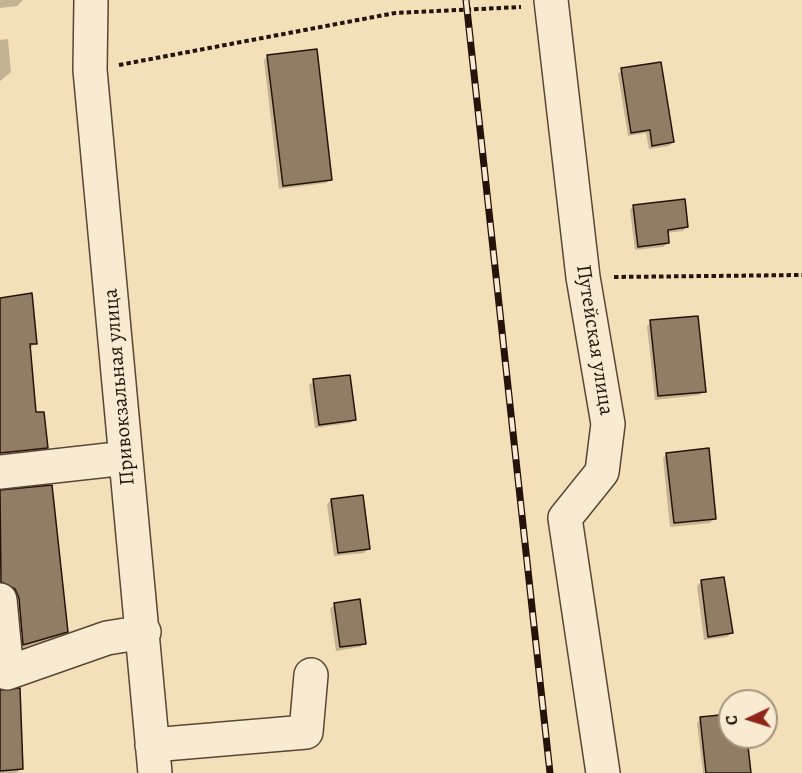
<!DOCTYPE html>
<html>
<head>
<meta charset="utf-8">
<style>
  body { margin:0 }
  #map { position:relative; width:802px; height:773px; overflow:hidden; background:#f4e0b8; font-family:Alegreya,serif }
  canvas { display:block }
  .north { position:absolute; left:718px; top:689px; width:60px; height:60px; box-sizing:border-box; background:#f8ebd1; border:2px solid #a49481; border-radius:50%; rotate:266deg; font-size:16px; font-weight:700; line-height:24px; text-align:center; color:#25120a }
  .north::after { content:''; display:block; margin:auto; width:21px; height:27px; background:#8f2418; clip-path:polygon(50% 0,100% 100%,50% 72%,0 100%) }
</style>
</head>
<body>
<div id="map">
<canvas width="802" height="773"></canvas>
<div class="north">С</div>
</div>
<script>
const ctx = document.querySelector('canvas').getContext('2d');
ctx.lineJoin = 'round';
function fill(path, color) { ctx.fillStyle = color; ctx.fill(path, 'evenodd'); }
const poly = rows => new Path2D(rows.map(r => 'M' + r).join(''));
function stroke(path, color, width, dash) { ctx.strokeStyle = color; ctx.lineWidth = width; ctx.lineCap = dash ? 'butt' : 'round'; ctx.setLineDash(dash || []); ctx.stroke(path); }
function write(font, color, halo, rows, align = 'center') {
  ctx.font = font + ' Alegreya,serif'; ctx.lineWidth = 4.5; ctx.setLineDash([]); ctx.textBaseline = 'middle'; ctx.strokeStyle = halo; ctx.fillStyle = color; for (const [text, x, y, turn = 0] of rows) {
    ctx.save(); ctx.translate(x, y); ctx.rotate((+turn || 0) * Math.PI / 180); ctx.textAlign = isNaN(turn) ? turn : align; if (halo) ctx.strokeText(text, 0, 0); ctx.fillText(text, 0, 0); ctx.restore();
  }
}
fill(poly([
  [0,0,23,0,17,6,0,8],
  [8,39,11,72,0,81,0,40],
  [268,56,330,179,326,183,279,189,264,60],
  [622,70,673,142,669,146,649,149,646,133,628,136,618,74],
  [634,206,687,227,683,231,666,233,668,243,663,247,635,250,630,210],
  [0,299,35,343,29,350,35,414,46,447,37,456,0,460],
  [651,322,704,391,700,395,655,400,647,326],
  [314,381,355,419,350,423,315,428,309,385],
  [667,454,714,519,710,523,670,527,663,458],
  [0,492,66,631,57,640,15,653,0,594],
  [331,500,368,549,364,553,334,556,327,504],
  [701,582,731,633,727,637,704,640,697,586],
  [334,605,365,643,360,647,336,651,330,609],
  [0,710,21,769,17,773,0,773],
  [701,719,730,737,749,773,703,773,697,723]
]), '#0003');
const building = poly([
  [317,49,332,180,283,186,267,55,317,49],
  [661,62,674,142,652,146,650,130,631,133,621,68,661,62],
  [685,199,688,227,668,230,669,243,638,247,633,205,685,199],
  [32,293,37,344,30,344,36,412,44,412,48,448,0,453,0,298,32,293],
  [698,316,706,392,658,396,650,320,698,316],
  [350,375,356,420,319,425,313,379,350,375],
  [709,448,716,519,674,523,666,453,709,448],
  [52,485,68,632,23,645,19,598,15,589,1,582,0,490,52,485],
  [363,495,370,549,338,553,331,499,363,495],
  [724,577,733,633,708,637,701,580,724,577],
  [360,599,366,644,340,647,334,603,360,599],
  [20,688,23,769,0,771,0,690,20,688],
  [730,714,730,737,747,737,751,773,706,773,700,717,730,714]
]);
fill(building, '#917d64');
stroke(building, '#25120a', 1.5);
const minor = poly([
  [91,0,90,70,155,773],
  [551,0,583,277,608,424,602,472,565,518,603,773],
  [0,472,126,458],
  [0,600,7,673,107,638,144,632],
  [152,745,306,732,311,675]
]);
stroke(minor, '#594636', 36);
stroke(poly([
  [119,65,395,13,521,7],
  [614,277,802,275]
]), '#25120a', 4, [4.5, 3]);
stroke(minor, '#f8ebd1', 33);
const rail = poly([
  [466,0,550,773]
]);
stroke(rail, '#25120a', 7);
stroke(rail, '#f8ebd1', 4.5, [14]);
write('21px', '#25120a', '#f8ebd1', [
  ["Путейская улица",594,340,81],
  ["Привокзальная улица",120,387,-95]
]);
</script>
</body>
</html>
